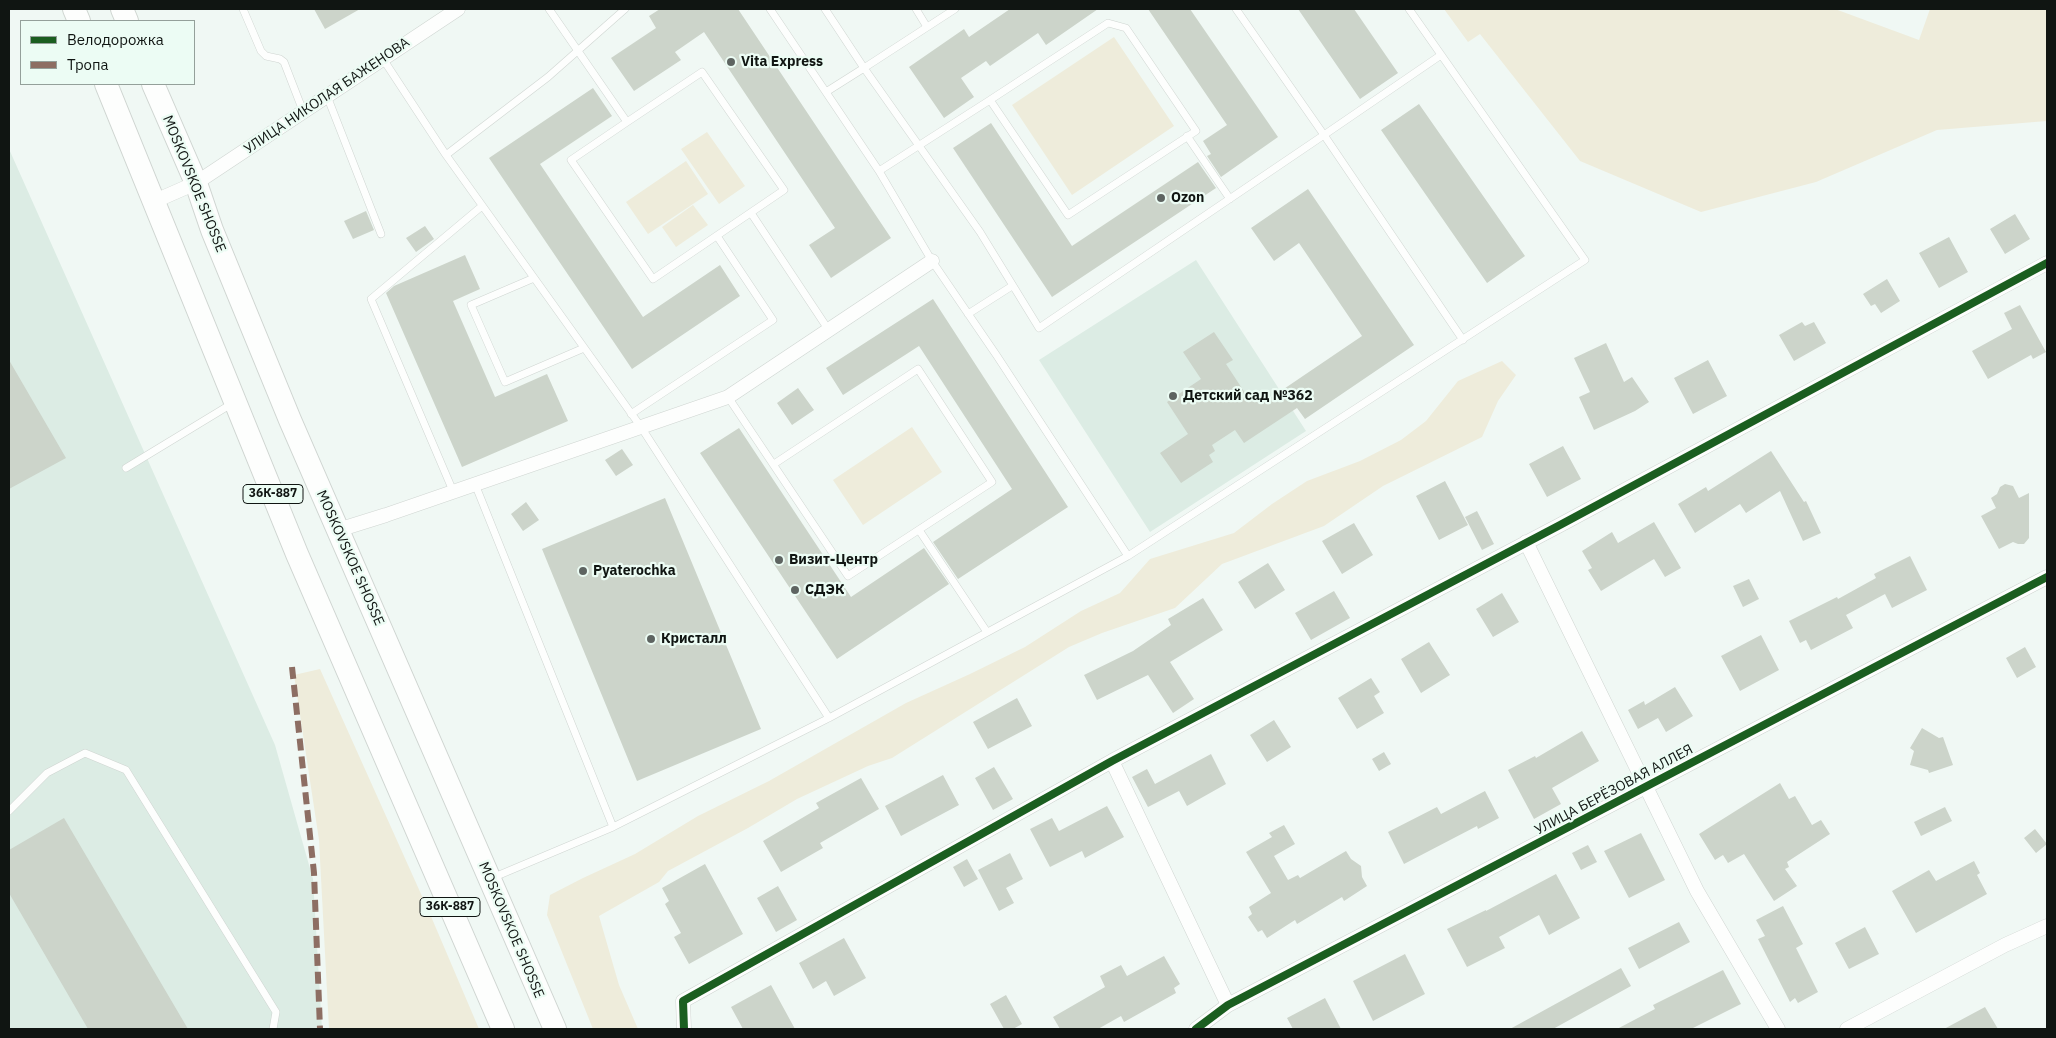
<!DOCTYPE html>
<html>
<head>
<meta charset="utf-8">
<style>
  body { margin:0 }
  #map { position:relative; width:2056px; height:1038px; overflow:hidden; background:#f0f8f4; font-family:"IBM Plex Sans",sans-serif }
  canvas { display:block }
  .frame { position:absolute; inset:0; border:10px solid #101512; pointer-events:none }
  .legend { position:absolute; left:20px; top:20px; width:175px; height:65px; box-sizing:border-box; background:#ecfcf4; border:1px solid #94a09a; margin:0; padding:6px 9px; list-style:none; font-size:15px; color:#101512 }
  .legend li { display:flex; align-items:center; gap:10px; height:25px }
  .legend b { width:25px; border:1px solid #94a09a }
</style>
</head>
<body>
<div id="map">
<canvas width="2056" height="1038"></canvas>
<div class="frame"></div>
<ul class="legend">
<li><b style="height:6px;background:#1b5e20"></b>Велодорожка</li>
<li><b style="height:6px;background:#8d6e63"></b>Тропа</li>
</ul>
</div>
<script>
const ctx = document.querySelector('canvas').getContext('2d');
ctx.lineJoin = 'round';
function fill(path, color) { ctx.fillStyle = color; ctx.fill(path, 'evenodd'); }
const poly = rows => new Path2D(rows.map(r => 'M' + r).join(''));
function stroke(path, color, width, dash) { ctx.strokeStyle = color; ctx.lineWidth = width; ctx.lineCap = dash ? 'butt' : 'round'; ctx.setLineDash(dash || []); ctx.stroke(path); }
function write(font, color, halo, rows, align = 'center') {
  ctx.font = font + ' "IBM Plex Sans",sans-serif'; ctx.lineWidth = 4.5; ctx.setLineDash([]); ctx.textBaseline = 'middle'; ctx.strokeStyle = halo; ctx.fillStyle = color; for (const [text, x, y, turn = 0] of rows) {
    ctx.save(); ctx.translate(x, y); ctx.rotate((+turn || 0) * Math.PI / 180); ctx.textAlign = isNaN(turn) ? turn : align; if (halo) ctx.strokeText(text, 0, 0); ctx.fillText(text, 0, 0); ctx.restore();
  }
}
fill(poly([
  [9,149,275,745,313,879,322,1029,9,1029],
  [1196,260,1306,431,1150,532,1039,360]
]), '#dcece4');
fill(poly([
  [1444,9,1835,9,1919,40,1930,9,2047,9,2047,121,1937,130,1816,182,1701,212,1580,161,1480,34,1468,42],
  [1114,37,1174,126,1072,195,1012,105],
  [707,132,745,186,719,204,681,149],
  [686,161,708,194,648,234,626,202],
  [693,205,708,225,676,247,662,227],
  [1502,361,1516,375,1498,401,1482,437,1383,486,1324,526,1222,564,1175,608,1102,633,1069,647,892,758,868,766,797,799,748,828,668,871,659,882,599,916,619,985,638,1029,593,1029,547,915,550,895,583,878,635,854,698,816,769,781,906,703,970,674,1025,647,1081,611,1120,593,1150,559,1234,533,1272,504,1307,481,1360,461,1401,440,1426,421,1458,381],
  [912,427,942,472,863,525,833,480],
  [320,669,430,914,479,1029,329,1029,319,840,294,675]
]), '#eeecdb');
fill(poly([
  [314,9,360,9,325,29],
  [660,9,738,9,891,238,831,278,809,245,835,228,704,32,675,52,681,60,634,91,611,58,656,28,649,16],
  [1010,9,1098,9,1046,45,1038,33,990,66,986,61,961,78,974,97,944,118,909,67,964,29,969,37],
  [1148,9,1190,9,1278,137,1221,177,1207,156,1211,154,1203,141,1227,125],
  [1298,9,1354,9,1398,73,1360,99],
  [593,88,612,116,540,164,643,317,720,265,740,296,632,369,489,158],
  [1419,104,1525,256,1487,283,1381,130],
  [991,123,1072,246,1198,162,1216,188,1052,297,953,148],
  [1308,189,1414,345,1305,419,1297,408,1244,443,1235,430,1212,445,1215,451,1209,455,1213,462,1181,483,1160,453,1188,434,1167,402,1201,379,1183,352,1214,332,1233,360,1226,364,1249,399,1263,390,1269,399,1362,336,1299,243,1274,261,1251,228],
  [366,211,374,230,353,239,344,221],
  [2015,214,2030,239,2005,254,1990,229],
  [425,226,434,239,416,252,406,238],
  [1949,237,1968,272,1939,288,1919,253],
  [465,255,480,289,453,301,495,397,547,374,568,421,462,467,386,293,394,286],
  [1887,279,1900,301,1881,313,1875,304,1871,306,1863,294],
  [933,299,1068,507,958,579,933,542,1012,489,919,346,843,395,826,368],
  [2020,305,2046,352,2033,359,2031,355,1988,379,1972,351,2012,329,2004,313],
  [1802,322,1805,326,1814,322,1826,343,1794,361,1779,335],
  [1606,343,1624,382,1632,377,1649,402,1635,411,1594,430,1579,397,1590,392,1574,358],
  [9,360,66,458,9,489],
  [1708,360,1727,396,1693,414,1674,378],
  [798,388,814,410,792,425,777,403],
  [739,428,851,597,924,548,949,584,837,659,700,453],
  [1563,446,1581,479,1547,497,1529,464],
  [622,449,633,465,616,476,605,460],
  [1771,451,1804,502,1806,501,1821,533,1803,541,1780,491,1746,513,1740,504,1695,533,1678,504,1706,487,1708,491],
  [1445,481,1468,525,1439,540,1416,496],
  [2005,484,2013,486,2019,498,2029,493,2029,538,2024,544,2018,544,2013,542,1999,549,1981,516,1996,508,1991,498,1997,494,2000,487],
  [665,498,761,729,637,781,542,549],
  [526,502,539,520,523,531,511,514],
  [1477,511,1494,544,1482,550,1465,517],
  [1654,522,1681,568,1665,577,1654,559,1601,591,1588,570,1592,568,1582,551,1612,532,1618,543],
  [1354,523,1373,555,1342,574,1322,541],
  [1910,556,1927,590,1892,608,1885,594,1846,615,1853,628,1811,650,1806,640,1800,643,1789,621,1837,597,1838,599,1876,578,1874,574],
  [1268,563,1285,590,1255,609,1238,582],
  [1749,579,1759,599,1743,607,1733,586],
  [1334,591,1350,618,1311,640,1295,613],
  [1502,593,1519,622,1493,637,1476,609],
  [1203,598,1223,630,1170,662,1194,699,1173,713,1148,675,1097,700,1084,675,1133,651,1171,625,1168,619],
  [1761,635,1779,670,1740,691,1721,656],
  [1429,642,1450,675,1421,693,1401,659],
  [2025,647,2036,667,2017,678,2006,658],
  [1371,678,1380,692,1374,696,1384,713,1357,729,1338,698],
  [1675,687,1693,716,1666,732,1658,718,1638,729,1628,710,1644,701,1645,705],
  [1017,698,1032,726,988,749,973,722],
  [1274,720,1291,747,1267,762,1250,735],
  [1922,728,1939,738,1943,737,1953,765,1929,773,1928,770,1910,765,1914,751,1910,748],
  [1582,731,1599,761,1552,788,1561,804,1534,819,1508,770,1535,756,1536,758],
  [1384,752,1391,764,1379,771,1372,759],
  [1211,754,1226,784,1187,806,1179,791,1148,807,1132,777,1147,769,1155,784],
  [994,767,1013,799,993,810,975,778],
  [943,775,959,805,901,836,885,806],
  [861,778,879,809,820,843,823,848,781,872,763,841,819,808,816,803],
  [1780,783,1789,799,1795,796,1812,825,1821,820,1830,834,1787,862,1789,867,1785,869,1797,886,1774,901,1744,854,1728,863,1723,855,1715,860,1699,834],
  [1485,791,1499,818,1478,829,1477,826,1404,864,1388,832,1437,807,1441,814],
  [1107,806,1124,837,1085,858,1082,851,1050,867,1030,829,1052,818,1059,831],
  [1945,807,1952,821,1921,836,1914,822],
  [64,818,188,1029,88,1029,9,893,9,850],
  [1284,825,1295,844,1274,856,1288,880,1298,875,1300,878,1346,851,1351,859,1361,866,1362,877,1367,886,1344,901,1342,897,1297,924,1295,920,1267,938,1262,930,1258,932,1248,917,1252,914,1249,907,1271,893,1246,852,1272,837,1269,833],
  [2035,829,2047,844,2036,853,2024,838],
  [1641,833,1665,880,1629,898,1604,851],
  [1588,845,1597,862,1581,870,1572,853],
  [1010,853,1023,879,1006,888,1014,903,999,911,978,870],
  [967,859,978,879,964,887,953,867],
  [1974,861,1980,873,1977,875,1987,894,1916,933,1892,891,1929,870,1936,881],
  [705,864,743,934,689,964,674,937,681,933,665,904,669,901,662,888],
  [1556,874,1580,918,1549,935,1539,915,1499,937,1505,948,1467,967,1447,929,1486,910,1486,911],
  [778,886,797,920,776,932,757,898],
  [1783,906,1803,944,1796,948,1818,992,1798,1003,1795,998,1790,1002,1758,939,1765,936,1756,920],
  [1679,922,1690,942,1639,969,1628,948],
  [1865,927,1879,954,1849,969,1835,943],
  [844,938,866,978,834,996,826,981,813,989,799,963],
  [1405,954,1425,994,1373,1021,1353,981],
  [1164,956,1180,984,1174,988,1176,993,1124,1022,1121,1016,1098,1029,1060,1029,1053,1017,1105,987,1100,976,1121,965,1127,976],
  [1621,968,1631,986,1553,1029,1510,1029],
  [1723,970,1741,1004,1691,1029,1617,1029,1655,1009,1653,1005],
  [771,985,795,1029,743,1029,731,1007],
  [1006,995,1022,1024,1013,1029,1004,1029,990,1004],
  [1325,998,1341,1029,1293,1029,1287,1018],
  [1985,1007,1998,1029,1944,1029]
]), '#ccd4ca');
const lane = poly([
  [243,9,261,51,266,56,280,59,284,62,303,111],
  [549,9,627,122,571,160,653,279,784,190,702,72,627,122],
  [625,9,548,77,446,155,641,427,829,718],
  [770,9,879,171,932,261,997,356,1128,556],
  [825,9,864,68,826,92],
  [916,9,927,27],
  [955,9,864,68,980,232,1039,328,1324,135,1463,340],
  [1236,9,1324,135,1441,55],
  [383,59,446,155],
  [327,96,381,234],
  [1187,136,1230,199],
  [879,171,990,100,1068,215,1196,131,1126,28,1108,23,990,100],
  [751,213,828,329],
  [534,278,471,305,505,382,584,348],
  [968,314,1012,286],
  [728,397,848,576,992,482,918,369,774,464],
  [631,414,773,320,717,236],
  [126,468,233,403],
  [475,484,613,827],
  [453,491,371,299,482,206],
  [919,530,987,632],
  [9,811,47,773,85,753,126,770,276,1012,273,1029],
  [492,878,613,827,829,718,1128,556,1585,260,1409,9]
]);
const street = poly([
  [155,201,196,183,458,9],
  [338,530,386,515,728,397,932,261],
  [1526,542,1697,891,1778,1029],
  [1112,761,1228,1005],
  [684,1029,683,1001,1112,761,1560,525,2047,263],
  [1196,1029,1228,1005,2047,577],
  [1847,1029,2005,945,2047,926]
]);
const primary = poly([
  [74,9,79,21],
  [122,9,127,21],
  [106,84,297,554,503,1029],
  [153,84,196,183,212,230,290,420,555,1029]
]);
stroke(lane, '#cfd5d1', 8);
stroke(street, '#cfd5d1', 15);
stroke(primary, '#cfd5d1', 24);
stroke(lane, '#fdfefd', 7);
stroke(street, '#fdfefd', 14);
stroke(primary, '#fdfefd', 22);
stroke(poly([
  [292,667,314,873,320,1029]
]), '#8d6e63', 6, [12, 6]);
stroke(poly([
  [684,1029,683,1001,1112,761,1560,525,2047,263],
  [1196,1029,1228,1005,2047,577]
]), '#1b5e20', 8);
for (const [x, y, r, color] of [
  [731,62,5,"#5e6461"],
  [1161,198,5,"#5e6461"],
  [1173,396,5,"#5e6461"],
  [779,560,5,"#5e6461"],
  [583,571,5,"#5e6461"],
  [795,590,5,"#5e6461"],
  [651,639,5,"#5e6461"]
]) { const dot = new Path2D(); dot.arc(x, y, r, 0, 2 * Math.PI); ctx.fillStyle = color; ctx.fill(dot); stroke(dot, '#ecfcf4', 2); }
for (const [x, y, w] of [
  [273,494,60],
  [450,907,60]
]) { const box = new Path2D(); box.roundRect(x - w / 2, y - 9.5, w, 19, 4); ctx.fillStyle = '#ecfcf4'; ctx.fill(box); stroke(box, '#101512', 1); }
write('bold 12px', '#101512', null, [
  ["36К-887",273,494],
  ["36К-887",450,907]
]);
write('bold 14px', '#101512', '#ecfcf4', [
  ["Vita Express",741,62],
  ["Ozon",1171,198],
  ["Детский сад №362",1183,396],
  ["Визит-Центр",789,560],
  ["Pyaterochka",593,571],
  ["СДЭК",805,590],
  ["Кристалл",661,639]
], 'left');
write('14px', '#101512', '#ecfcf4', [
  ["УЛИЦА НИКОЛАЯ БАЖЕНОВА",327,96,-34],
  ["MOSKOVSKOE SHOSSE",194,184,68],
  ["MOSKOVSKOE SHOSSE",350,558,66],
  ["УЛИЦА БЕРЁЗОВАЯ АЛЛЕЯ",1614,790,-28],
  ["MOSKOVSKOE SHOSSE",511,930,67]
]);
</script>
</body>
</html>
